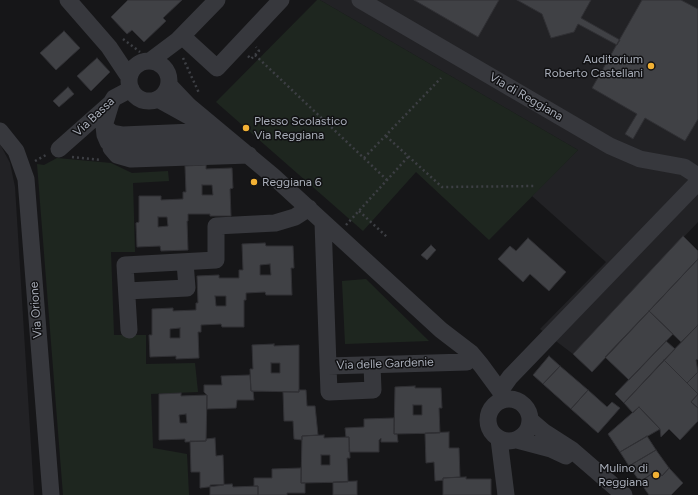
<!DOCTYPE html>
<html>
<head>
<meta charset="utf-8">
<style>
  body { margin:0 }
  canvas { display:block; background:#161618 }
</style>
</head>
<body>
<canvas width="698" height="495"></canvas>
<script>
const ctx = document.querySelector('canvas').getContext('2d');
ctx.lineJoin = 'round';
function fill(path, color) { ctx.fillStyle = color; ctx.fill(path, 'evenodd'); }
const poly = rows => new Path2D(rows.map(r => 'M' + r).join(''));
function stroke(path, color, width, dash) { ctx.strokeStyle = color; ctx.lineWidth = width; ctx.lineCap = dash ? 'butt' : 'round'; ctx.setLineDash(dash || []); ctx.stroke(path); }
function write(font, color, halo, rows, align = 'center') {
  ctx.font = font + ' Figtree,sans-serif'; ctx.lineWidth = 3; ctx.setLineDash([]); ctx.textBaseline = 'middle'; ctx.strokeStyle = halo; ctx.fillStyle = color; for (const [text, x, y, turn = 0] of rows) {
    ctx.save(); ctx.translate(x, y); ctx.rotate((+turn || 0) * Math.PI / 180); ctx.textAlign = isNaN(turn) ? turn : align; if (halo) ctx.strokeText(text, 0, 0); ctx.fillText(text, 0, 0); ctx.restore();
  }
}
fill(poly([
  [320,0,698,0,698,222,573,354,540,329,606,262,532,196,578,150],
  [0,144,10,163,15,187,34,495,0,495]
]), '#222225');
fill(poly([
  [317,0,320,0,578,150,489,240,416,172,363,231,216,102],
  [57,158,111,163,132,173,168,171,169,181,133,183,135,252,111,252,114,335,146,335,146,364,195,363,198,392,151,394,153,448,187,454,189,495,63,495,37,164,44,165],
  [366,279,429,341,345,344,342,281]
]), '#1e261f');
const building = poly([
  [128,0,182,0,163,18,166,21,144,42,132,30,127,34,111,17,128,0],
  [414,0,499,0,478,37,414,0],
  [517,0,591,0,581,18,620,40,617,45,578,24,574,32,551,38,542,14,517,0],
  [642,0,681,0,698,9,698,119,685,141,645,118,633,139,625,134,637,114,592,88,642,0],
  [64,31,80,48,56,70,40,53,64,31],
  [97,58,110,72,91,91,77,76,97,58],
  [68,87,74,94,59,107,53,101,68,87],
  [206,165,206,169,232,168,233,188,230,189,231,216,210,216,210,214,188,214,188,221,187,221,188,250,161,251,160,246,137,247,136,223,139,222,139,196,161,196,161,200,183,199,183,192,186,192,185,166,206,165],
  [202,185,212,185,213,195,202,195,202,185],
  [158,217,167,217,168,226,158,227,158,217],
  [683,236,698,251,698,259,592,372,573,354,683,236],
  [528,238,566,272,549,291,530,274,523,282,498,259,510,246,516,251,528,238],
  [265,243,266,246,293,246,294,268,291,268,292,295,266,295,265,292,246,293,246,300,244,300,244,327,222,327,221,324,201,325,201,332,198,332,199,358,176,359,176,356,150,357,149,335,152,335,152,309,173,308,173,311,196,310,196,303,198,303,197,276,219,275,219,278,239,278,239,270,243,270,242,244,265,243],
  [270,264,271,275,260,275,260,265,270,264],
  [215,296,226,296,226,306,216,306,215,296],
  [180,328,180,338,170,338,170,329,180,328],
  [431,245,436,250,427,260,421,255,431,245],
  [698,259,698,325,681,342,649,311,698,259],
  [649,311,673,334,629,380,605,357,649,311],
  [698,325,698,359,696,360,698,372,687,383,664,360,698,325],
  [666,341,675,349,624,403,615,394,666,341],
  [274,344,274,346,299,345,299,392,251,391,250,369,253,369,252,345,274,344],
  [271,363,280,363,280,373,271,373,271,363],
  [549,356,560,366,543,384,533,375,549,356],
  [664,360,698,394,691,402,698,408,698,421,680,440,669,429,661,437,660,429,639,407,633,413,624,403,664,360],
  [560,366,588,390,571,409,543,384,560,366],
  [698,372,698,394,687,383,698,372],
  [250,375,251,391,253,391,254,400,237,400,236,408,207,409,207,395,204,392,204,385,222,385,221,376,250,375],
  [415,386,415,388,441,388,442,408,439,408,440,433,394,434,395,387,415,386],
  [413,405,422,405,422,415,413,415,413,405],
  [299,390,306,390,307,406,315,406,318,435,302,436,302,440,294,439,293,421,284,421,283,392,299,392,299,390],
  [588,390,607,407,612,402,620,408,598,433,571,409,588,390],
  [181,393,181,396,207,395,206,441,185,442,185,439,159,440,159,394,181,393],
  [186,414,187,423,180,423,179,415,186,414],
  [698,394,698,408,691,402,698,394],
  [639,407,660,429,620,452,608,434,639,407],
  [394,418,394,434,397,434,398,442,381,442,381,438,379,440,379,452,349,452,349,437,346,437,345,428,364,427,364,419,394,418],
  [449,432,449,448,459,448,460,477,443,478,443,480,435,481,434,462,426,463,425,433,449,432],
  [324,435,324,438,349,437,350,458,347,458,348,482,301,483,302,436,324,435],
  [321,455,330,455,330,465,321,465,321,455],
  [647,436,656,450,629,466,620,452,647,436],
  [215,438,216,456,223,455,224,485,200,488,200,472,191,472,190,441,206,441,206,439,215,438],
  [656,450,669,468,662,476,657,470,640,482,629,466,656,450],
  [301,468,301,483,305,483,305,493,287,493,287,495,258,495,258,486,254,486,254,478,272,478,272,469,301,468],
  [669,468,683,483,671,495,649,495,640,482,657,470,662,476,669,468],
  [466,477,466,479,491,479,491,495,443,495,443,478,466,477],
  [357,481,357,495,333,495,333,482,357,481],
  [232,484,233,487,258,486,258,495,210,495,210,485,232,484]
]);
fill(building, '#404145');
stroke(building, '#303034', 1);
stroke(poly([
  [123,39,140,52],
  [255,55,387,180],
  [248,56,251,59,259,51,256,47],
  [183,58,199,93],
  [386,136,442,187,536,186],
  [72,157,101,160],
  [364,158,441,78],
  [35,161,46,155],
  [359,211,387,237],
  [346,225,408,157]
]), '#3d3f44', 2.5, [2, 3]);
stroke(poly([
  [68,0,109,47,129,77],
  [360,0,610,146,640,159,684,167,698,176],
  [182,36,217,68,281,0],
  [150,61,178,40,217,0],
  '129 81a20 20 0 1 1 40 0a20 20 0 1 1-40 0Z',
  [169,85,189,106,273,176,441,330,471,353,481,365,506,399],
  [158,99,196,120],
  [111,103,104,126,105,135,108,142,126,147,233,143],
  [106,128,112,133,123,135,217,131],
  [0,131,16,151,26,179,51,495],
  [111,148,117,155,131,159,249,155],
  [59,149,111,103,114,98,131,89],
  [323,222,328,366,467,362],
  [127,291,187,288,185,262],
  [129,330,125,265,216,260,216,226,275,223,295,217,309,208],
  [328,366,329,392,373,390,372,365],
  [500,391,510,377,698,182],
  '488 420a21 21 0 1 1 42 0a21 21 0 1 1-42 0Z',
  [530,420,544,432,572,450,624,495],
  [499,439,506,495],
  [517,440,551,449,566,456]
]), '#37383d', 17);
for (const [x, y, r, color] of [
  [651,66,4,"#f2b134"],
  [246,128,4,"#f2b134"],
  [254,182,4,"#f2b134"],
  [656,475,4,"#f2b134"]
]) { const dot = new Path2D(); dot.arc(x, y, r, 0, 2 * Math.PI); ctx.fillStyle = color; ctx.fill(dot); stroke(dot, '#111113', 1.5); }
write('12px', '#a8adb8', '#111113', [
  ["Auditorium",643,59],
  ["Roberto Castellani",643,73],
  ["Plesso Scolastico",254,121,"left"],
  ["Via Reggiana",254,135,"left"],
  ["Reggiana 6",262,182,"left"],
  ["Mulino di",648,468],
  ["Reggiana",648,482]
], 'right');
write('12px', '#a8adb8', '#111113', [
  ["Via di Reggiana",526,97,30],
  ["Via Bassa",94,117,-43],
  ["Via Orione",36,310,-94],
  ["Via delle Gardenie",385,364,-2]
]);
</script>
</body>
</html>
